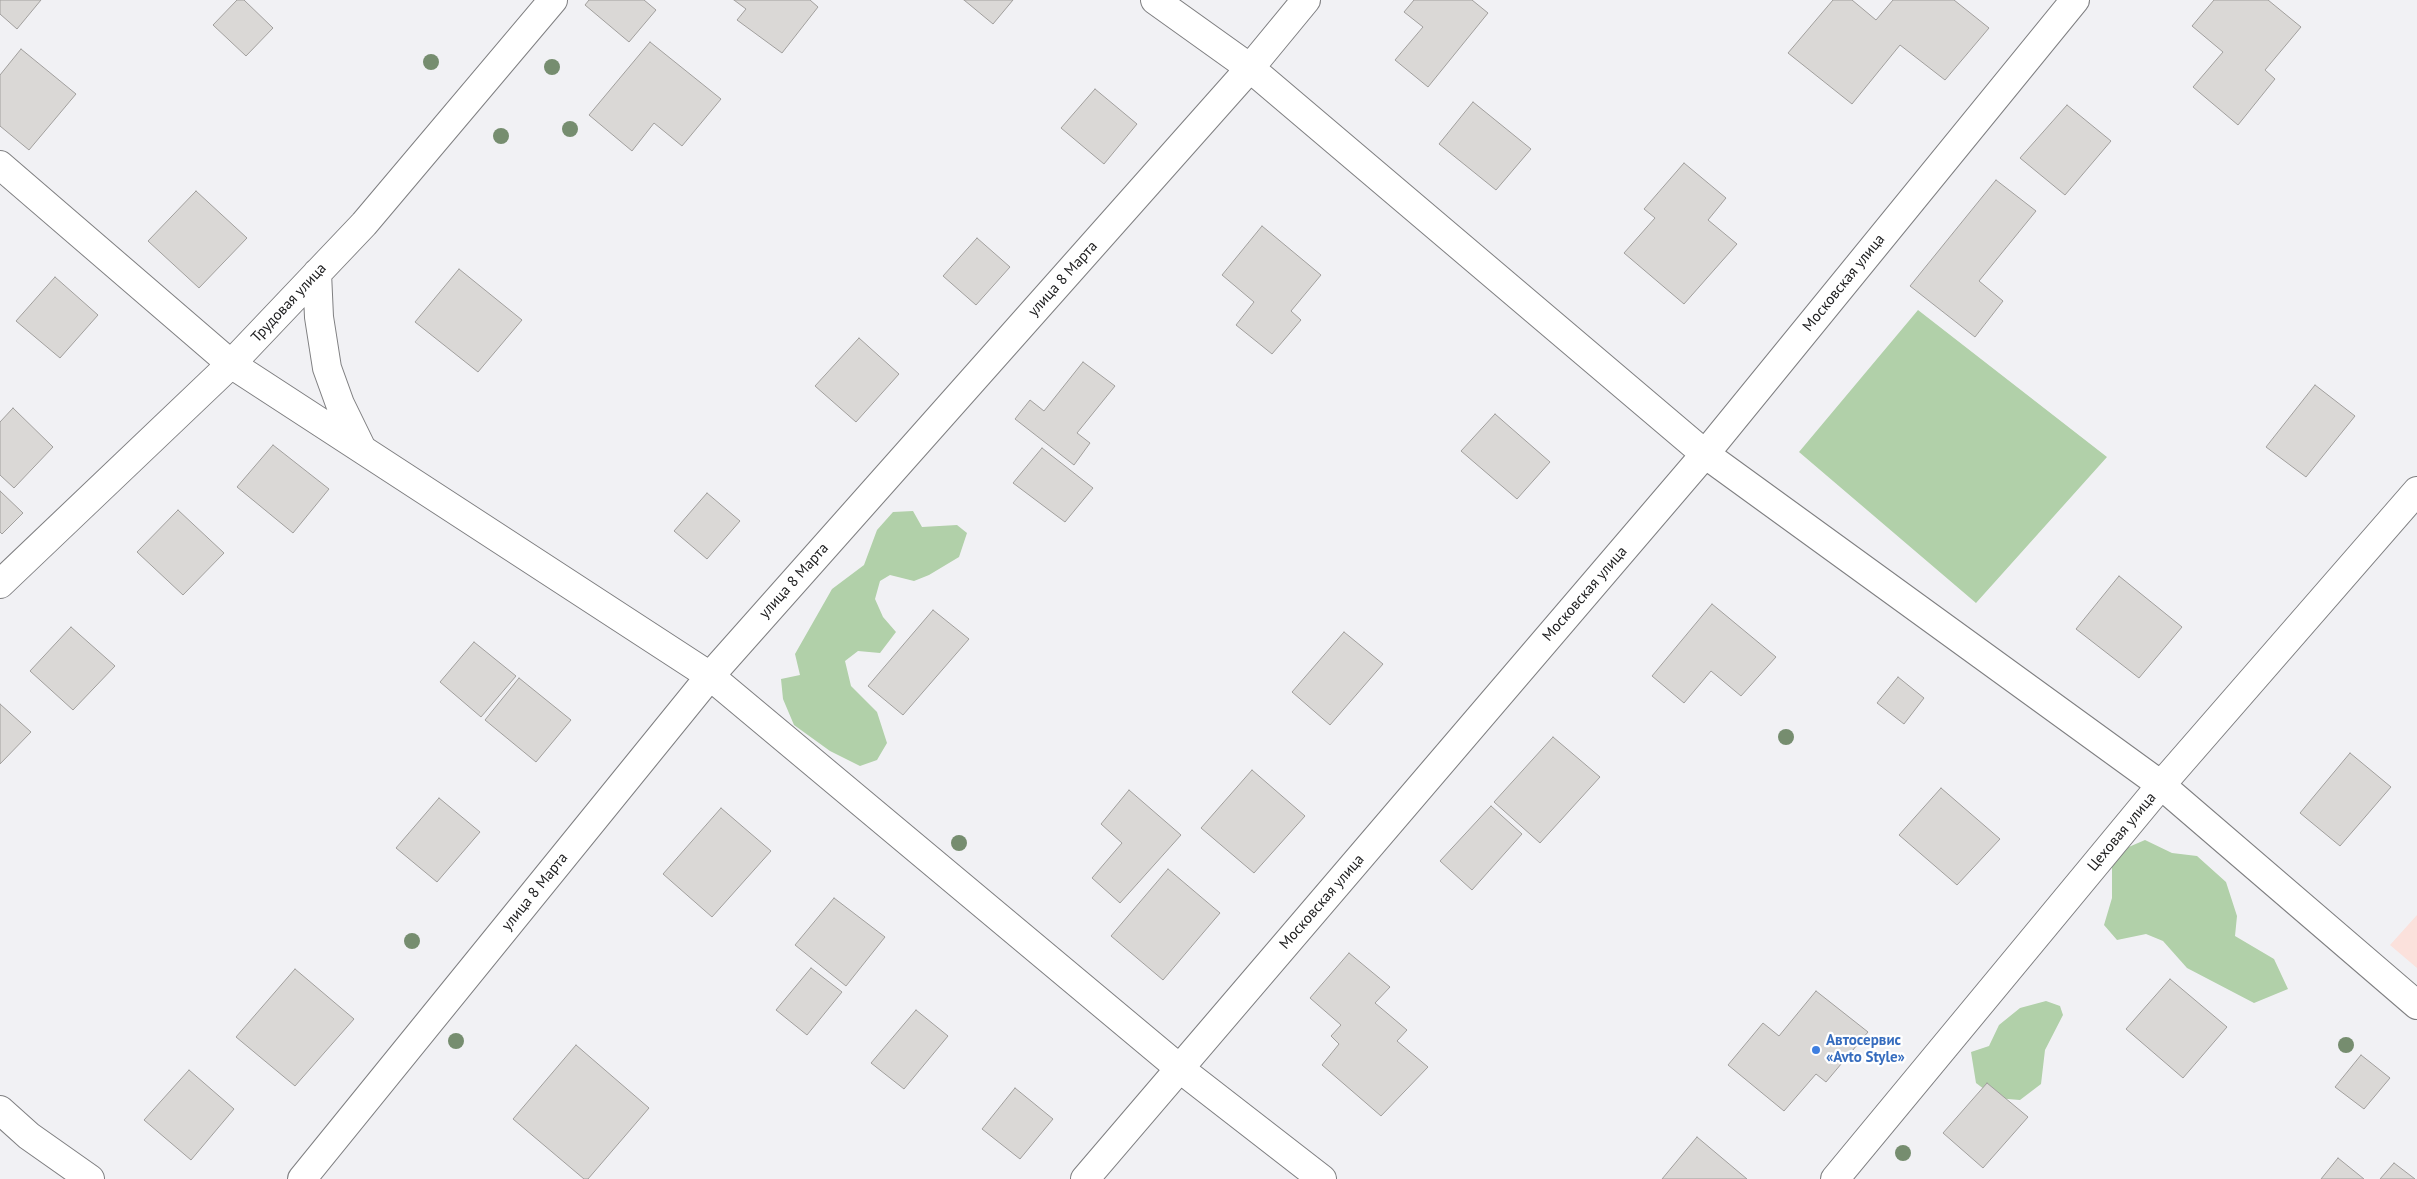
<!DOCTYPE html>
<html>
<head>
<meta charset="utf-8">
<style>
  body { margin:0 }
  canvas { display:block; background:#f1f1f4 }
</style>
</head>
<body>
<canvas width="2417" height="1179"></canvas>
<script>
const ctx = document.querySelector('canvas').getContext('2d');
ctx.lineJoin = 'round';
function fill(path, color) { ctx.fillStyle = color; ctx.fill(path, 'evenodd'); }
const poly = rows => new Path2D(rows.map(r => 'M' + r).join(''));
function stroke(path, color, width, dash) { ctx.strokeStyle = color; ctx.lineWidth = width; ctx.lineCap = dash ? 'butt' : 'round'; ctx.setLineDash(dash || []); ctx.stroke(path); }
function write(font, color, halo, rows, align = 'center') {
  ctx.font = font + ' "PT Sans",sans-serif'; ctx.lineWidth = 4.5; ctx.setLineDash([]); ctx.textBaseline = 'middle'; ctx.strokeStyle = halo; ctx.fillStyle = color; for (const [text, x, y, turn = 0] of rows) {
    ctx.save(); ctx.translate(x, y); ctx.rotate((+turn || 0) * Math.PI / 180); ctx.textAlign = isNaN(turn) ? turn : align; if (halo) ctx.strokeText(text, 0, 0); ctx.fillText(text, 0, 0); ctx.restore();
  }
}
fill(poly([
  [2417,915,2417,968,2390,945]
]), '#fbe1dc');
fill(poly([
  [1918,310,2107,457,1976,603,1799,452],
  [913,511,922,527,957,525,967,533,959,557,929,575,914,581,890,575,880,581,875,599,883,617,896,632,880,653,858,651,845,661,851,686,877,712,887,743,877,760,860,766,830,751,794,725,783,699,781,679,800,675,795,654,832,589,864,565,877,530,893,512],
  [2145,840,2172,853,2197,856,2226,882,2237,916,2235,936,2274,959,2288,989,2254,1003,2187,968,2163,941,2146,934,2117,940,2104,925,2112,898,2112,867,2124,849],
  [2046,1001,2060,1006,2063,1015,2045,1050,2041,1084,2020,1100,1996,1098,1976,1083,1971,1052,1989,1046,1999,1025,2020,1008]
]), '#b1d0a9');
const building = poly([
  [0,0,41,0,17,29,0,14,0,0],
  [237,0,244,0,273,28,246,56,213,25,237,0],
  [589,0,644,0,656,10,629,42,585,5,589,0],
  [734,0,810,0,818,7,782,53,737,20,746,9,734,0],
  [964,0,1013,0,993,24,964,0],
  [1414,0,1472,0,1488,13,1428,87,1395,60,1423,27,1404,12,1414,0],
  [1833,0,1852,0,1876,20,1893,0,1954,0,1989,28,1945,80,1900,45,1852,104,1788,53,1833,0],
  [2214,0,2268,0,2301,27,2265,70,2275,79,2238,125,2193,87,2223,52,2192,26,2214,0],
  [650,42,721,99,682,146,654,123,632,151,589,115,650,42],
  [21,49,76,94,29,150,0,126,0,75,21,49],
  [1095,89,1137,124,1104,164,1061,128,1095,89],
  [1473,102,1531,149,1496,190,1439,144,1473,102],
  [2067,105,2111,141,2065,195,2020,158,2067,105],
  [1684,163,1726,198,1708,220,1737,244,1684,304,1624,253,1655,218,1644,209,1684,163],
  [1996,180,2036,211,1979,281,2003,301,1975,337,1910,286,1996,180],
  [196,191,247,238,199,288,148,241,196,191],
  [1262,226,1321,275,1291,311,1301,320,1272,354,1236,325,1254,302,1222,275,1262,226],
  [977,238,1010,267,976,305,943,276,977,238],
  [459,269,522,320,478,372,415,322,459,269],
  [55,277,98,315,60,358,16,321,55,277],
  [859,338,899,374,856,422,815,386,859,338],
  [1083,362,1115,386,1077,433,1090,443,1074,465,1015,419,1030,400,1044,411,1083,362],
  [2315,385,2355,416,2306,477,2266,447,2315,385],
  [13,408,53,447,14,488,0,475,0,422,13,408],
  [1495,414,1550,462,1517,499,1461,451,1495,414],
  [273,445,329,489,293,533,237,487,273,445],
  [1042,448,1093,488,1065,522,1013,483,1042,448],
  [0,491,23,513,2,534,0,532,0,491],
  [707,493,740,521,707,559,674,531,707,493],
  [178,510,224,553,183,595,137,552,178,510],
  [2119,576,2182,627,2139,678,2076,629,2119,576],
  [1712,604,1776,657,1741,696,1711,671,1684,703,1652,676,1712,604],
  [933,610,969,639,903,715,868,686,933,610],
  [71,627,115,666,73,710,30,671,71,627],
  [1344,632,1383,664,1330,725,1292,692,1344,632],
  [474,642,516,676,481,717,440,682,474,642],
  [1898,677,1924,698,1904,724,1877,703,1898,677],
  [519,678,571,720,536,762,485,720,519,678],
  [0,704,31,732,0,764,0,704],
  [1553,737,1600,777,1540,843,1494,802,1553,737],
  [2350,753,2391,787,2340,846,2300,813,2350,753],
  [1252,770,1305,816,1254,873,1201,828,1252,770],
  [1941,788,2000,839,1957,885,1899,835,1941,788],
  [1129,790,1181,835,1120,903,1092,878,1122,843,1101,824,1129,790],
  [439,798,480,832,437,882,396,848,439,798],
  [1491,806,1522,834,1472,890,1440,861,1491,806],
  [721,808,771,851,712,917,663,874,721,808],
  [1168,869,1220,913,1163,980,1111,936,1168,869],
  [834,898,885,937,846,986,795,945,834,898],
  [1349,953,1390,987,1375,1003,1407,1030,1397,1041,1428,1067,1381,1116,1322,1065,1339,1044,1331,1036,1341,1025,1310,998,1349,953],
  [811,968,842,992,807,1035,776,1010,811,968],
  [295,969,354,1019,295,1086,236,1037,295,969],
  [2170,979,2227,1027,2183,1078,2126,1029,2170,979],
  [1816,991,1868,1032,1826,1082,1816,1074,1784,1111,1728,1065,1763,1023,1779,1036,1816,991],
  [916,1010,948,1036,904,1089,871,1063,916,1010],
  [576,1045,649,1108,588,1179,584,1179,513,1119,576,1045],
  [2361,1055,2390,1078,2364,1109,2335,1087,2361,1055],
  [189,1070,234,1109,191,1160,144,1120,189,1070],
  [1987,1083,2028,1117,1983,1168,1943,1133,1987,1083],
  [1015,1088,1053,1119,1020,1159,982,1129,1015,1088],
  [1697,1137,1747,1179,1662,1179,1697,1137],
  [2338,1158,2364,1179,2321,1179,2338,1158],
  [2394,1163,2415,1179,2380,1179,2394,1163]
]);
fill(building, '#dad8d6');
stroke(building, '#a19f9d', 1);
const minor = poly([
  [1155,0,1250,68,1705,454,2161,785,2417,1005],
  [0,165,231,364,710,676,1179,1068,1322,1179],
  [317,273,319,317,327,368,340,404,362,449],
  [0,584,231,364,364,224,553,0],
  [0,1110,29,1136,90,1179],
  [302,1179,710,676,1250,68,1306,0],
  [1085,1179,1705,454,2075,0],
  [1835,1179,2161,785,2417,491]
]);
stroke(minor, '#7f7f81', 30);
stroke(minor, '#fff', 28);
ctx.fillStyle = '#768d6f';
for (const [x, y] of [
  [431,62],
  [552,67],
  [570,129],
  [501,136],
  [1786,737],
  [959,843],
  [412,941],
  [456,1041],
  [2346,1045],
  [1903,1153]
]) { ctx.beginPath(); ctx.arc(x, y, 8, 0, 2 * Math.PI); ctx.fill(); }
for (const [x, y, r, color] of [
  [1816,1050,5,"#3f7fe0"]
]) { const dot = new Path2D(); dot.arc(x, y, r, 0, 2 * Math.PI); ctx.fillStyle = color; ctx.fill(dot); stroke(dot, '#fff', 2); }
write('15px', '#212122', '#fff', [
  ["улица 8 Марта",1063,279,-48],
  ["Московская улица",1844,283,-51],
  ["Трудовая улица",289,303,-47],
  ["улица 8 Марта",794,581,-48],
  ["Московская улица",1585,594,-49],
  ["Цеховая улица",2122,832,-50],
  ["улица 8 Марта",535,892,-51],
  ["Московская улица",1322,902,-49]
]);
write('bold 15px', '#366cbe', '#fff', [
  ["Автосервис",1826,1041],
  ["«Avto Style»",1826,1058]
], 'left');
</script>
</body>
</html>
